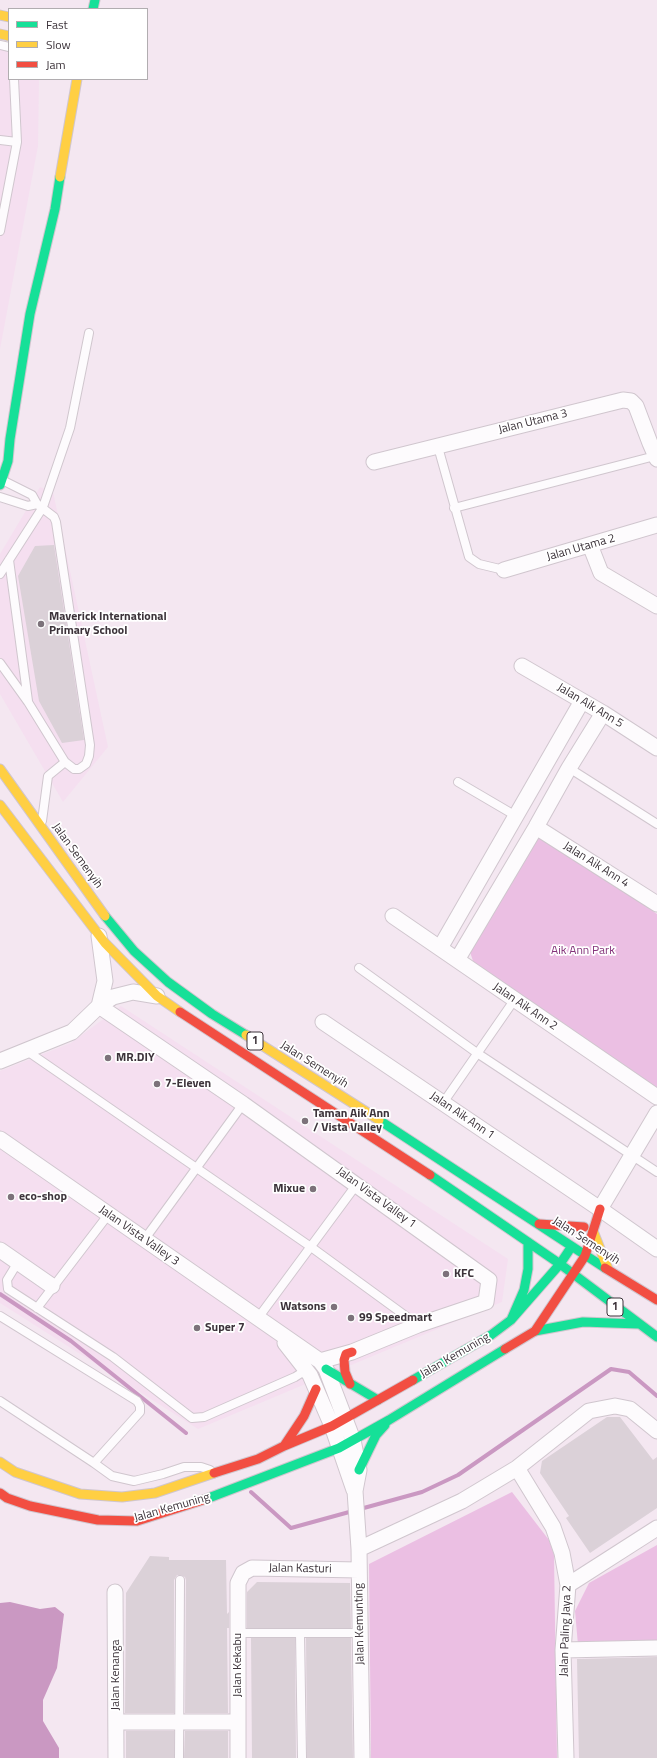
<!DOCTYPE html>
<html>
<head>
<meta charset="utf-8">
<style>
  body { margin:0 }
  #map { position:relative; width:657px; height:1758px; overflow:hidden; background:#f4e7f1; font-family:"Titillium Web",sans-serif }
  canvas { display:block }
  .legend { position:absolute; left:8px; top:8px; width:140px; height:72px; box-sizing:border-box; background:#fff; border:1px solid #b1adb0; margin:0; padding:5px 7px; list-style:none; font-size:12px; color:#3c333a }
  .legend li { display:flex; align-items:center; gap:8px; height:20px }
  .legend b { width:20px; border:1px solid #b1adb0 }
</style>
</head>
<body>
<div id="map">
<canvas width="657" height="1758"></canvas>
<ul class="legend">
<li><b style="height:5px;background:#16e098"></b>Fast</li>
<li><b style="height:5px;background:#ffcf43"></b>Slow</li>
<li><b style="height:5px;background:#f24e42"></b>Jam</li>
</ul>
</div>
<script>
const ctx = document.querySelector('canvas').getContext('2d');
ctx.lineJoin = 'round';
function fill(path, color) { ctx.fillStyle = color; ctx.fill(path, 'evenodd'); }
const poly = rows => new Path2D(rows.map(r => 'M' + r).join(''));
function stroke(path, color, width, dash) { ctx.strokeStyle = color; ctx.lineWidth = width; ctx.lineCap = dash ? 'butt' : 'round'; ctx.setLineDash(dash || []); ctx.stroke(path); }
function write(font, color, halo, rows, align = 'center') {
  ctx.font = font + ' "Titillium Web",sans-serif'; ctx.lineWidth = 3.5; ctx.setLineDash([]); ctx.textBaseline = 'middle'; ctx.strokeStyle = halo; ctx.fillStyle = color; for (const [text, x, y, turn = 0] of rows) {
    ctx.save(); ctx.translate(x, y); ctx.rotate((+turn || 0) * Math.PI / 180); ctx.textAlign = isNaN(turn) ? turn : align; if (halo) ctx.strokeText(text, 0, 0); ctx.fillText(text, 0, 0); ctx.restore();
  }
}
fill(poly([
  [0,43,9,45,9,79,39,79,38,146,0,349],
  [40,487,53,492,108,747,63,802,0,694,0,554],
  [121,1006,508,1259,502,1302,198,1429,0,1303,0,1071,71,1043]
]), '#f5dff0');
fill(poly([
  [537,833,657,914,657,1088,478,967,473,961,469,949],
  [512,1492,549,1540,554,1555,557,1758,371,1758,369,1564],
  [657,1545,657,1643,578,1645,575,1611,589,1583]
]), '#ebbfe3');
fill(poly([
  [10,1602,40,1609,55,1607,64,1614,57,1668,43,1700,43,1721,59,1748,59,1758,0,1758,0,1603]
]), '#ca98c2');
stroke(poly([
  [0,1294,71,1341,186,1433],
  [251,1492,291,1528,422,1492,458,1475,611,1369,629,1372,657,1396]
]), '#ca98c2', 4);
fill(poly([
  [54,545,84,740,62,743,39,701,18,576,35,546],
  [607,1417,620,1417,653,1460,657,1457,657,1508,590,1553,566,1518,569,1516,540,1473,542,1461],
  [150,1556,169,1557,169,1560,226,1560,227,1614,229,1612,229,1628,227,1628,228,1713,185,1713,186,1580,185,1577,180,1575,177,1575,174,1580,174,1713,125,1713,126,1593],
  [257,1582,350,1583,351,1628,247,1628,247,1592],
  [251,1638,295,1638,296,1758,252,1758],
  [306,1638,351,1638,353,1758,307,1758],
  [657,1657,657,1758,579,1758,577,1659],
  [126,1731,174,1731,174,1758,126,1758],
  [185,1731,228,1731,228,1758,184,1758]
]), '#dbd1d8');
const lane = poly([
  [0,45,9,47],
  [0,140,17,142],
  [0,231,17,142,14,79],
  [438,447,469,557,479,564,504,570],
  [0,497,28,506,37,504],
  [454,508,655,456],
  [9,560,28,701],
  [0,574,43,507,70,428,89,333],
  [0,663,28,702,65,762,74,769,79,769,86,764,89,756,90,745,56,522,54,517,37,504,32,495,2,480],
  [569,768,657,824],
  [458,782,516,816],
  [42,821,48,776,65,762],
  [359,968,477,1053,657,1172],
  [27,1051,311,1247,418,1325],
  [443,1103,515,999],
  [144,1240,243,1104],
  [18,1262,7,1280,8,1289,113,1357,192,1418,204,1417,295,1377,306,1370],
  [37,1308,108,1215],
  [0,1316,137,1401,140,1406,140,1412,94,1463,0,1401],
  [258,1318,357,1184],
  [94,1463,112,1476,134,1481,163,1474,184,1467,201,1467,210,1470],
  [238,1633,360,1633],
  [300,1633,302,1758],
  [179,1758,180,1580]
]);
const street = poly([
  [374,462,623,400,631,401,636,406,650,443,657,459],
  [590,545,601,573,657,606],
  [504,570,657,525],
  [522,666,603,713,657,748],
  [536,827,657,904],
  [393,916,657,1097],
  [99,936,105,981,99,1006],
  [440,948,582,701],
  [457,960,536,827,569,768,603,713],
  [99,1006,243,1104,489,1280,486,1302,418,1325,352,1352,320,1361],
  [323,1022,600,1209,657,1249],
  [0,1061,72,1032,99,1006,113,997,133,992,157,996],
  [0,1139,320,1361,326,1369,353,1440,359,1470,355,1491,359,1549,362,1758],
  [600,1209,657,1113],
  [0,1250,52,1286],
  [285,1343,310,1375,332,1426,354,1490],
  [517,1468,553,1527,562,1553,568,1585,563,1650,566,1758],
  [359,1549,462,1501,517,1468,589,1411,615,1406,630,1409,657,1431],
  [568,1585,657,1528],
  [115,1592,116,1758],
  [563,1650,657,1648],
  [116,1722,238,1722],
  [238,1758,238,1583,243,1573,252,1568,359,1570]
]);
const fast = poly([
  [93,9,95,0],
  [0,485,8,461,10,439,30,314,55,209,60,177],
  [105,916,134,951,168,982,212,1014,246,1035],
  [379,1120,605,1268],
  [430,1175,560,1264,657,1337],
  [511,1320,524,1290,528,1269,528,1242],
  [535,1331,583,1322,639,1324],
  [326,1369,378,1400],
  [413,1380,491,1335,511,1320,560,1264,570,1249],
  [359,1470,376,1435,385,1425],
  [206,1499,339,1448,389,1420,505,1349]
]);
const slow = poly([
  [0,15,9,17],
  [0,34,9,36],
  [60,177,77,79],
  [0,769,105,916],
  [0,805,105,943,157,996,180,1012],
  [246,1035,379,1120],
  [593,1231,608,1269],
  [0,1462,15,1472,80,1494,122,1497,155,1493,214,1473]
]);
const jam = poly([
  [180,1012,430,1175],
  [539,1224,584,1227],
  [605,1268,657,1300],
  [505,1349,535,1331,585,1256,600,1209],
  [350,1384,345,1372,344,1360,346,1354,352,1352],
  [284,1446,304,1416,316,1389],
  [214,1473,258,1459,284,1446,332,1426,413,1380],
  [0,1493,7,1498,30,1506,98,1520,137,1521,206,1499]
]);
stroke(lane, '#d0c6ce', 10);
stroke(street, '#d0c6ce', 17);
stroke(fast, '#d0c6ce', 11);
stroke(slow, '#d0c6ce', 11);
stroke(jam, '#d0c6ce', 11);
stroke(lane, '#fdfbfd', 8);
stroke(street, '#fdfbfd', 15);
stroke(fast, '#16e098', 9);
stroke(slow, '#ffcf43', 9);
stroke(jam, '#f24e42', 9);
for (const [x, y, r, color] of [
  [41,624,4,"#7c727a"],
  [108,1058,4,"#7c727a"],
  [157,1084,4,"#7c727a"],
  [305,1121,4,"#7c727a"],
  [313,1189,4,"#7c727a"],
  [11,1197,4,"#7c727a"],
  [446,1274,4,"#7c727a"],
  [334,1307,4,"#7c727a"],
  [351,1318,4,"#7c727a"],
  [197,1328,4,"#7c727a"]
]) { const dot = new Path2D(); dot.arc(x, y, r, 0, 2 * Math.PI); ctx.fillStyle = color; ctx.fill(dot); stroke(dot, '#fff', 1.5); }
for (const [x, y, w] of [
  [255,1041,16],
  [615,1307,16]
]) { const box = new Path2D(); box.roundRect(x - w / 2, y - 9, w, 18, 3); ctx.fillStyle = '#fff'; ctx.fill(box); stroke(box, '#3c333a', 1); }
write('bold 11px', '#3c333a', null, [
  ["1",255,1041],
  ["1",615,1307]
]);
write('12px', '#3c333a', '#fff', [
  ["Jalan Utama 3",533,422,-14],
  ["Jalan Utama 2",581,548,-16],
  ["Jalan Aik Ann 5",590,706,31],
  ["Jalan Semenyih",77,856,54],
  ["Jalan Aik Ann 4",596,865,32],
  ["Jalan Aik Ann 2",525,1007,34],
  ["Jalan Semenyih",314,1065,32],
  ["Jalan Aik Ann 1",462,1116,34],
  ["Jalan Vista Valley 1",376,1198,36],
  ["Jalan Vista Valley 3",139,1236,35],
  ["Jalan Semenyih",586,1241,33],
  ["Jalan Kemuning",455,1356,-30],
  ["Jalan Kemuning",172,1508,-16],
  ["Jalan Kasturi",300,1569,1],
  ["Jalan Kemunting",360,1624,-91],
  ["Jalan Paling Jaya 2",566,1631,-88],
  ["Jalan Kekabu",238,1665,-90],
  ["Jalan Kenanga",116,1675,-90]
]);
write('bold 12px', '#3c333a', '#fff', [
  ["Maverick International",49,617],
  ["Primary School",49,631],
  ["MR.DIY",116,1058],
  ["7-Eleven",165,1084],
  ["Taman Aik Ann",313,1114],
  ["/ Vista Valley",313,1128],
  ["Mixue",305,1189,"right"],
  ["eco-shop",19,1197],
  ["KFC",454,1274],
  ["Watsons",326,1307,"right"],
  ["99 Speedmart",359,1318],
  ["Super 7",205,1328]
], 'left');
write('12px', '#83337a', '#fff', [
  ["Aik Ann Park",583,951]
]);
</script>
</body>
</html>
